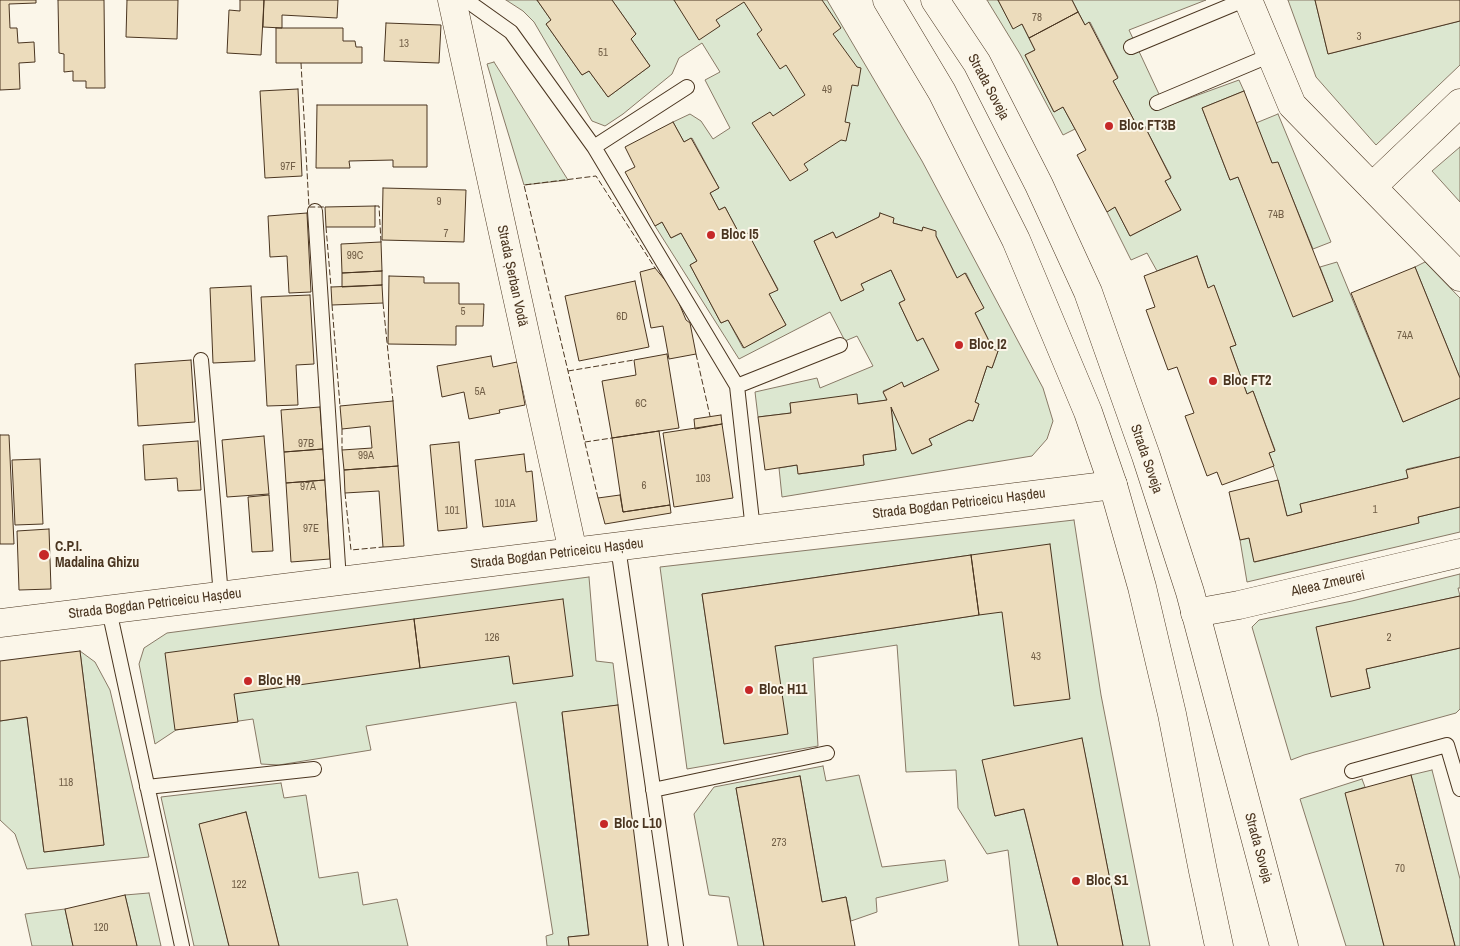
<!DOCTYPE html>
<html>
<head>
<meta charset="utf-8">
<style>
  body { margin:0 }
  canvas { display:block; background:#fbf6e9 }
</style>
</head>
<body>
<canvas width="1460" height="946"></canvas>
<script>
const ctx = document.querySelector('canvas').getContext('2d');
ctx.lineJoin = 'round';
function fill(path, color) { ctx.fillStyle = color; ctx.fill(path, 'evenodd'); }
const poly = rows => new Path2D(rows.map(r => 'M' + r).join(''));
function stroke(path, color, width, dash) { ctx.strokeStyle = color; ctx.lineWidth = width; ctx.lineCap = dash ? 'butt' : 'round'; ctx.setLineDash(dash || []); ctx.stroke(path); }
function write(font, color, halo, rows, align = 'center') {
  ctx.font = font + ' "Archivo Narrow",sans-serif'; ctx.lineWidth = 4; ctx.setLineDash([]); ctx.textBaseline = 'middle'; ctx.strokeStyle = halo; ctx.fillStyle = color; for (const [text, x, y, turn = 0] of rows) {
    ctx.save(); ctx.translate(x, y); ctx.rotate((+turn || 0) * Math.PI / 180); ctx.textAlign = isNaN(turn) ? turn : align; if (halo) ctx.strokeText(text, 0, 0); ctx.fillText(text, 0, 0); ctx.restore();
  }
}
const green = poly([
  [506,0,537,0,551,20,546,24,582,75,589,71,608,97,650,66,631,39,636,34,612,0,827,0,922,161,1043,388,1053,421,1047,439,1032,456,782,497,779,468,797,465,799,474,864,465,863,455,896,450,891,407,913,454,932,445,929,439,969,420,973,421,979,404,975,402,987,366,992,368,998,351,993,349,975,313,983,308,966,273,957,278,936,236,923,227,922,231,893,223,880,214,879,217,836,238,833,232,814,241,841,301,863,290,861,284,891,270,905,300,899,303,917,341,923,338,939,370,904,387,902,383,883,391,887,400,858,404,790,403,791,413,758,417,755,392,817,378,820,388,873,366,857,336,845,341,830,312,739,359,655,226,662,222,671,238,681,233,697,261,690,265,721,323,728,320,743,348,786,325,769,294,778,289,748,234,741,237,725,207,719,210,710,193,719,188,692,138,684,142,673,122,690,114,701,121,713,139,730,128,705,80,720,72,702,43,679,58,672,74,623,114,605,126,592,121,534,22,523,11,506,0],
  [987,0,998,0,1013,28,1022,24,1035,50,1025,55,1054,112,1063,107,1075,129,1063,135,1020,54,987,0],
  [1072,0,1206,0,1129,30,1165,107,1239,80,1244,91,1202,108,1230,180,1238,177,1293,316,1333,301,1320,267,1337,262,1403,422,1460,398,1460,457,1407,469,1408,478,1300,504,1302,512,1287,516,1278,480,1269,453,1275,450,1253,391,1247,394,1230,347,1236,345,1214,286,1208,288,1197,256,1157,271,1147,253,1131,260,1107,212,1115,207,1130,236,1181,210,1165,181,1171,177,1142,121,1136,124,1113,81,1118,77,1090,22,1085,25,1072,0],
  [1288,0,1315,0,1328,54,1460,21,1460,65,1376,145,1316,77,1288,0],
  [494,62,568,180,524,185,487,64,494,62],
  [1278,114,1331,242,1313,249,1278,163,1272,163,1256,123,1278,114],
  [1460,147,1460,202,1432,171,1460,147],
  [1425,262,1460,298,1460,378,1415,267,1425,262],
  [1460,507,1460,532,1247,582,1240,540,1249,538,1255,562,1418,523,1418,517,1460,507],
  [1074,520,1101,695,1150,946,1123,946,1082,739,983,761,995,816,1024,809,1058,946,1019,946,1008,850,987,854,958,808,956,770,906,772,897,645,813,658,818,746,687,769,660,567,1074,520],
  [971,555,979,615,775,646,724,743,702,594,971,555],
  [1460,574,1460,588,1458,588,1460,596,1317,627,1331,696,1370,688,1366,669,1460,648,1460,709,1456,713,1304,755,1291,760,1252,627,1259,620,1352,601,1460,574],
  [589,577,596,661,613,663,618,705,562,713,589,935,568,937,569,946,547,946,546,936,553,934,516,702,366,726,371,750,279,765,261,764,253,719,176,730,155,744,139,664,144,648,167,633,589,577],
  [80,651,95,662,110,690,149,857,27,869,15,834,0,820,0,721,27,717,44,852,104,845,80,651],
  [823,766,826,781,859,775,882,867,945,860,948,881,876,898,877,912,851,921,846,897,822,902,800,776,736,788,764,946,738,946,729,897,709,895,694,814,714,787,823,766],
  [1432,770,1460,879,1460,946,1455,946,1411,775,1432,770],
  [1362,779,1365,787,1346,793,1384,946,1346,946,1300,799,1362,779],
  [281,783,284,798,306,795,319,878,358,872,363,905,397,899,408,946,279,946,246,812,200,824,229,946,194,946,161,797,281,783],
  [149,893,161,946,137,946,125,895,149,893],
  [65,909,73,946,32,946,25,914,65,909]
]);
fill(green, '#dce7d0');
stroke(green, '#887966', 1);
const building = poly([
  [0,0,36,0,36,3,9,4,10,28,17,28,18,43,34,42,35,62,19,63,20,89,0,90,0,0],
  [58,0,104,0,105,88,86,88,86,81,73,81,73,71,64,72,64,54,59,53,58,0],
  [127,0,178,0,177,39,126,37,127,0],
  [240,0,264,0,261,55,227,53,229,10,240,11,240,0],
  [264,0,338,0,337,18,282,15,282,28,263,27,264,0],
  [537,0,612,0,636,34,631,39,650,66,608,97,589,71,582,75,546,24,551,20,537,0],
  [674,0,822,0,841,28,833,34,857,67,861,68,858,86,852,85,845,122,850,123,846,141,841,140,804,164,808,170,790,181,752,123,770,112,773,116,805,95,786,65,780,69,757,34,762,30,744,2,716,20,720,26,699,40,674,0],
  [998,0,1072,0,1078,12,1029,38,1022,24,1013,29,998,0],
  [1315,0,1460,0,1460,21,1328,54,1315,0],
  [1078,12,1085,25,1089,22,1118,78,1113,81,1136,124,1142,121,1171,178,1165,181,1181,210,1130,236,1115,207,1107,212,1077,155,1086,150,1075,129,1063,107,1054,112,1025,55,1035,50,1029,38,1078,12],
  [386,23,441,25,439,63,384,61,386,23],
  [276,28,343,28,343,41,355,41,356,47,362,47,362,63,276,63,276,28],
  [298,89,302,176,265,178,260,91,298,89],
  [1244,91,1272,163,1278,162,1333,301,1293,317,1238,177,1230,180,1202,108,1244,91],
  [317,105,427,105,427,167,393,167,393,160,349,161,350,168,316,168,317,105],
  [673,122,684,142,691,138,719,188,710,193,719,210,725,207,741,237,748,233,778,290,769,294,786,325,744,348,728,320,721,323,690,265,697,261,681,233,671,238,662,222,655,226,625,172,635,167,625,147,673,122],
  [383,188,466,190,464,242,382,240,383,188],
  [375,206,375,227,326,227,325,207,375,206],
  [307,213,311,292,289,293,287,256,270,257,268,216,307,213],
  [880,213,894,218,893,223,922,231,923,227,936,231,936,236,957,278,965,273,984,308,975,313,993,349,998,351,992,368,987,366,975,402,979,404,973,421,969,420,929,439,932,445,912,454,891,407,896,450,863,455,864,465,798,474,797,465,765,470,758,417,791,413,790,403,857,394,858,404,887,400,883,392,902,382,904,387,939,370,923,338,917,341,899,303,905,300,891,270,861,284,864,290,841,301,814,241,833,232,836,238,879,217,880,213],
  [381,242,382,271,342,273,341,244,381,242],
  [1197,256,1208,288,1214,285,1236,345,1230,347,1247,394,1253,391,1275,451,1269,453,1274,466,1222,485,1217,472,1207,476,1185,416,1194,413,1177,367,1168,370,1146,310,1155,307,1144,276,1197,256],
  [1415,267,1460,378,1460,398,1403,422,1351,293,1415,267],
  [655,268,674,291,686,320,690,323,696,354,669,359,663,326,651,328,640,272,655,268],
  [382,271,382,285,342,287,342,273,382,271],
  [389,276,424,277,424,283,459,283,459,304,484,304,483,326,456,326,456,345,388,344,389,276],
  [635,281,649,347,579,361,565,296,635,281],
  [382,285,383,303,332,305,331,287,382,285],
  [251,286,255,361,213,363,210,288,251,286],
  [310,295,314,364,296,365,298,405,267,406,261,297,310,295],
  [667,354,679,428,612,438,602,381,636,375,634,360,667,354],
  [491,356,493,367,517,362,525,405,499,410,500,413,469,419,464,392,442,397,437,366,491,356],
  [191,360,195,422,138,426,135,364,191,360],
  [393,401,398,466,344,470,342,450,372,448,370,426,342,429,340,406,393,401],
  [320,407,323,449,284,452,281,410,320,407],
  [721,415,722,424,695,429,694,419,721,415],
  [722,424,733,498,674,507,663,433,722,424],
  [659,431,670,505,623,512,612,438,659,431],
  [0,435,9,435,14,544,0,544,0,435],
  [264,436,269,494,227,497,222,440,264,436],
  [198,441,201,490,178,491,177,478,145,480,143,445,198,441],
  [459,442,467,528,438,531,430,445,459,442],
  [323,449,325,480,286,483,284,452,323,449],
  [524,454,526,472,532,471,537,521,483,527,475,460,524,454],
  [1460,457,1460,507,1418,517,1419,523,1254,562,1249,538,1240,540,1229,492,1278,480,1287,516,1302,512,1300,504,1408,478,1406,470,1460,457],
  [40,459,43,524,15,525,12,460,40,459],
  [398,466,404,546,383,547,379,491,345,493,344,470,398,466],
  [325,480,330,559,291,562,286,483,325,480],
  [269,495,273,551,252,552,248,497,269,495],
  [620,495,623,512,670,505,671,513,605,524,598,498,620,495],
  [49,529,51,589,19,590,17,531,49,529],
  [1050,544,1070,699,1014,706,1002,612,979,615,971,555,1050,544],
  [971,555,979,615,775,646,788,734,724,744,702,594,971,555],
  [1460,596,1460,648,1366,669,1370,688,1331,697,1316,627,1460,596],
  [563,599,573,676,513,684,509,656,420,668,414,619,563,599],
  [414,619,420,668,234,694,238,722,175,730,165,653,414,619],
  [80,651,104,845,44,852,27,717,0,721,0,661,80,651],
  [618,705,648,946,569,946,568,937,589,935,562,712,618,705],
  [1082,738,1123,946,1058,946,1024,809,995,816,982,760,1082,738],
  [1411,775,1455,946,1384,946,1345,793,1411,775],
  [800,776,822,902,846,897,855,946,764,946,736,788,800,776],
  [246,812,279,946,229,946,199,824,246,812],
  [125,895,137,946,73,946,65,909,125,895]
]);
fill(building, '#ecdcbc');
stroke(building, '#4a3520', 1);
const service = poly([
  [466,0,511,32,594,147,737,386,753,530],
  [1131,47,1244,0],
  [1157,103,1271,55],
  [594,147,687,87],
  [315,211,339,581],
  [201,360,221,596],
  [737,386,840,345],
  [618,547,676,946],
  [109,610,182,946],
  [1352,771,1447,745,1460,789],
  [147,787,314,769],
  [653,790,827,753]
]);
const minor = poly([
  [452,0,573,552],
  [1248,0,1292,105,1460,277],
  [1372,187,1460,103],
  [1195,613,1239,605,1460,553],
  [0,623,1113,485]
]);
const secondary = poly([
  [887,0,942,92,1016,240,1088,412,1113,485,1142,587,1172,714,1203,871,1219,946],
  [935,0,977,63,1039,185,1088,292,1146,456,1190,592,1284,946]
]);
stroke(service, '#4a3520', 16);
stroke(minor, '#4a3520', 29);
stroke(secondary, '#4a3520', 29);
stroke(service, '#fbf6e9', 14);
stroke(minor, '#fbf6e9', 28);
stroke(secondary, '#fbf6e9', 28);
stroke(poly([
  [301,63,309,207,325,207],
  [375,206,379,206,381,242],
  [326,227,331,287],
  [383,303,393,401],
  [332,305,340,406],
  [696,354,710,416],
  [568,371,634,360],
  [342,429,342,450],
  [585,442,612,438],
  [345,493,351,550,383,547],
  [598,498,524,185,596,176,655,268]
]), '#4a3520', 1, [6, 2.5]);
for (const [x, y, r, color] of [
  [1109,126,5,"#c62828"],
  [711,235,5,"#c62828"],
  [959,345,5,"#c62828"],
  [1213,381,5,"#c62828"],
  [44,555,6,"#c62828"],
  [248,681,5,"#c62828"],
  [749,690,5,"#c62828"],
  [604,824,5,"#c62828"],
  [1076,881,5,"#c62828"]
]) { const dot = new Path2D(); dot.arc(x, y, r, 0, 2 * Math.PI); ctx.fillStyle = color; ctx.fill(dot); stroke(dot, '#fbf6e9', 2); }
write('11px', '#725f47', null, [
  ["78",1037,18],
  ["3",1359,37],
  ["13",404,44],
  ["51",603,53],
  ["49",827,90],
  ["97F",288,167],
  ["9",439,202],
  ["74B",1276,215],
  ["7",446,234],
  ["99C",355,256],
  ["5",463,312],
  ["6D",622,317],
  ["74A",1405,336],
  ["5A",480,392],
  ["6C",641,404],
  ["97B",306,444],
  ["99A",366,456],
  ["103",703,479],
  ["6",644,486],
  ["97A",308,487],
  ["101A",505,504],
  ["1",1375,510],
  ["101",452,511],
  ["97E",311,529],
  ["126",492,638],
  ["2",1389,638],
  ["43",1036,657],
  ["118",66,783],
  ["273",779,843],
  ["70",1400,869],
  ["122",239,885],
  ["120",101,928]
]);
write('14px', '#4a3520', '#fbf6e9', [
  ["Strada Soveja",988,87,62],
  ["Strada Șerban Vodă",512,276,78],
  ["Strada Soveja",1146,459,71],
  ["Strada Bogdan Petriceicu Hașdeu",959,504,-7],
  ["Strada Bogdan Petriceicu Hașdeu",557,554,-7],
  ["Aleea Zmeurei",1328,584,-13],
  ["Strada Bogdan Petriceicu Hașdeu",155,604,-7],
  ["Strada Soveja",1258,848,75]
]);
write('bold 14px', '#4a3520', '#fbf6e9', [
  ["Bloc FT3B",1119,126],
  ["Bloc I5",721,235],
  ["Bloc I2",969,345],
  ["Bloc FT2",1223,381],
  ["C.P.I.",55,547],
  ["Madalina Ghizu",55,563],
  ["Bloc H9",258,681],
  ["Bloc H11",759,690],
  ["Bloc L10",614,824],
  ["Bloc S1",1086,881]
], 'left');
</script>
</body>
</html>
